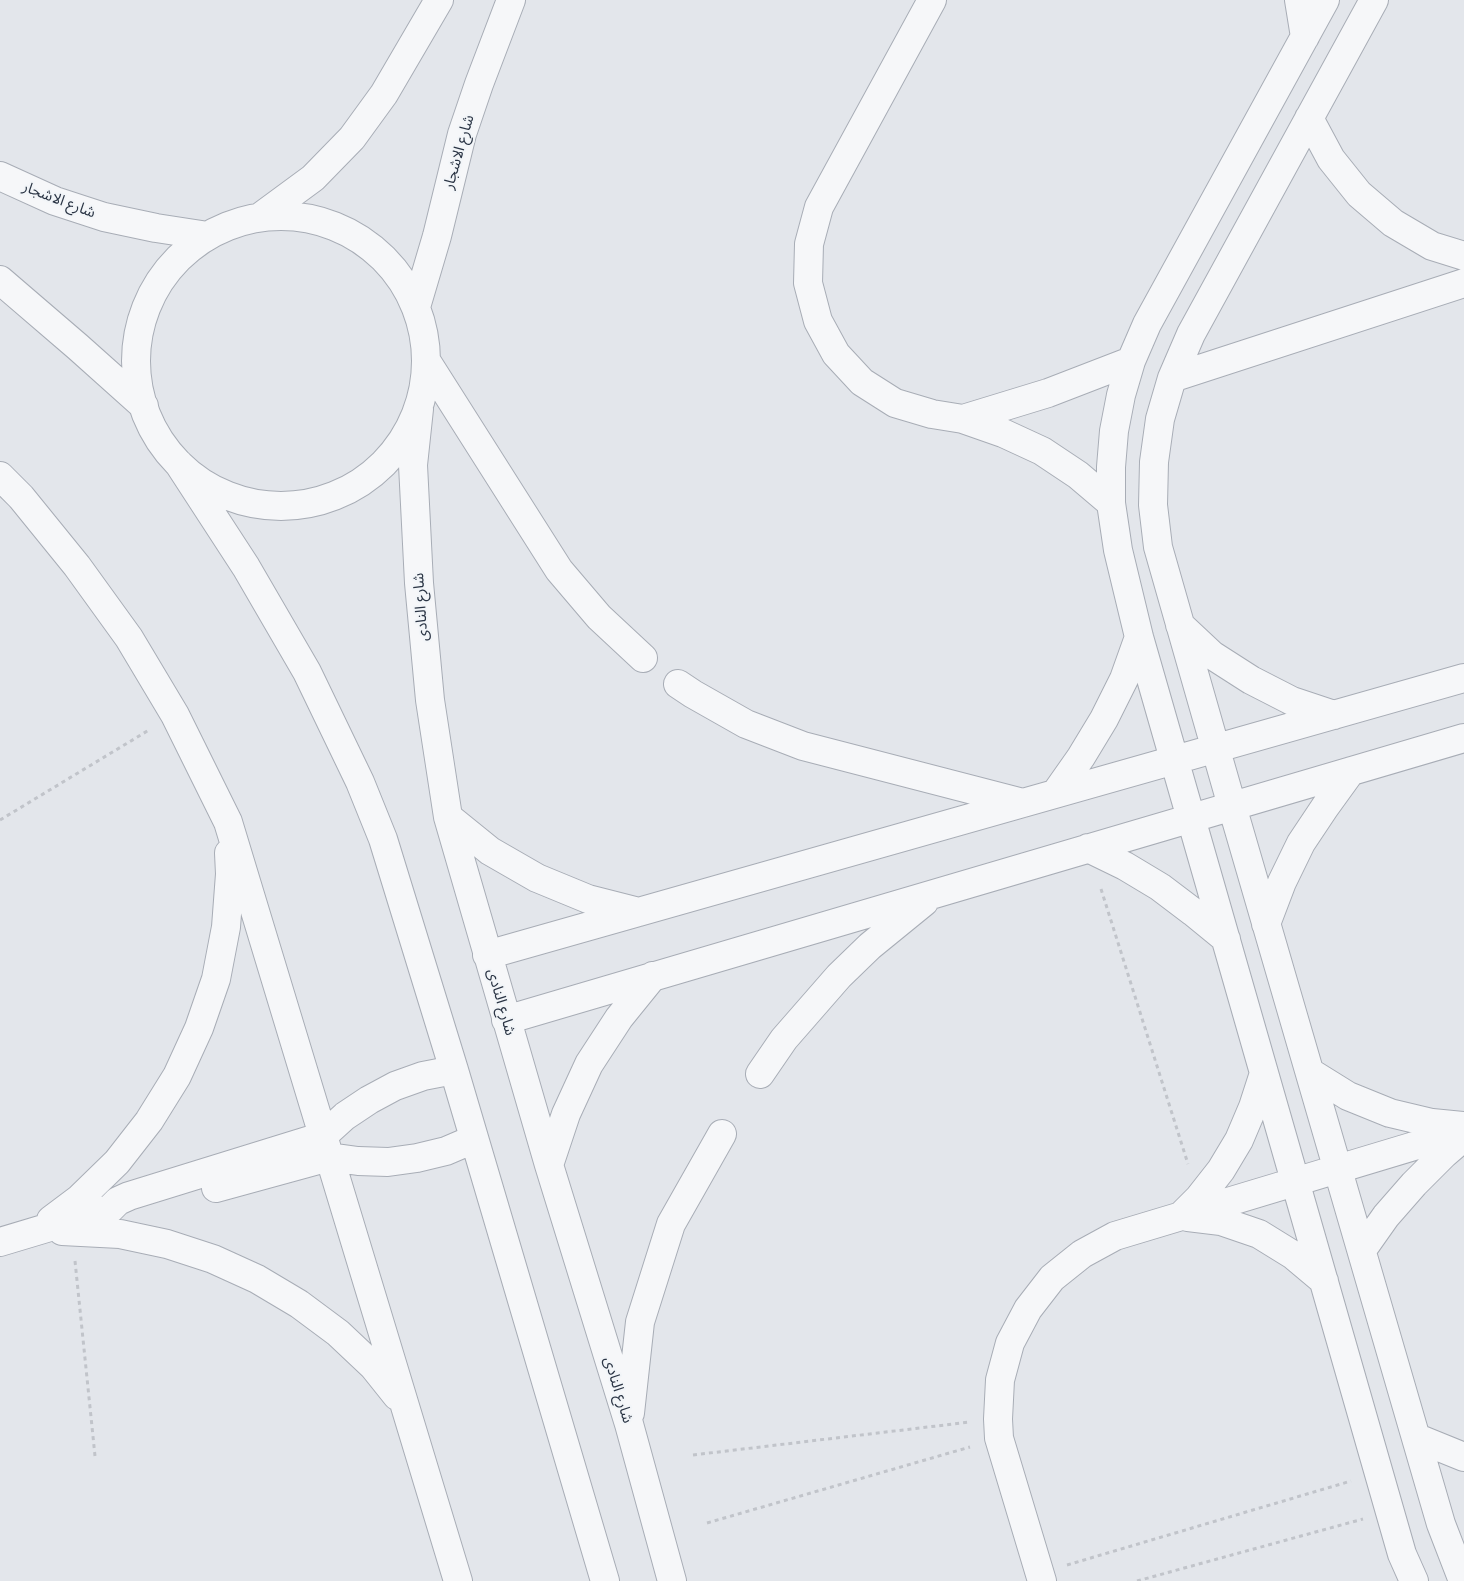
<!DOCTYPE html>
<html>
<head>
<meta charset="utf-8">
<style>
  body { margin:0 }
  canvas { display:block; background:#e3e6eb }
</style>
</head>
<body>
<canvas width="1464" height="1581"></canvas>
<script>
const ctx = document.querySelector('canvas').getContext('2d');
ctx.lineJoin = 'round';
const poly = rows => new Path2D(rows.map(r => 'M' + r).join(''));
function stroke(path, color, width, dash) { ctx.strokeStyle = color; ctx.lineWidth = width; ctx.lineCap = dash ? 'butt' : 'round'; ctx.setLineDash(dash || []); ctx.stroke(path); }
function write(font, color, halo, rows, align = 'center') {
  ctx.font = font + ' "Noto Sans","Noto Sans Arabic",sans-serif'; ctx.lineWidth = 4; ctx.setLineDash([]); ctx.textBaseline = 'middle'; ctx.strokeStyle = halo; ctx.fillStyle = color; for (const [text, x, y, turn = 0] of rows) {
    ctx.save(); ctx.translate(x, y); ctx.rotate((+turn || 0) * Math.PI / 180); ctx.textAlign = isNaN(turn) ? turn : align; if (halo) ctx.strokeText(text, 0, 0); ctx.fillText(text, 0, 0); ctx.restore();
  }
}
const minor = poly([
  [932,0,819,207,809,244,808,283,818,321,836,354,862,382,895,403,932,414,963,419,1003,433,1042,451,1078,475,1111,503],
  [1299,0,1305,37],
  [1325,0,1147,324,1131,361,1121,395,1114,431,1111,467,1111,503,1118,550,1139,637,1402,1554,1414,1581],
  [1374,0,1191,334,1172,378,1160,419,1154,462,1153,505,1158,547,1232,806,1441,1524,1463,1581],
  [1309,118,1331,159,1359,194,1393,223,1432,246,1464,256],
  [0,176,55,201,104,217,156,228,208,236],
  '136 361a145 145 0 1 1 290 0a145 145 0 1 1-290 0Z',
  [260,217,313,178,352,138,384,94,439,0],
  [0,280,78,347,144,406],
  [416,307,437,236,462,134,479,84,511,0],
  [427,362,559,570,599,617,643,658],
  [1172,378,1464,283],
  [419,409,413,465,419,583,430,700,448,817,549,1165,629,1424,672,1581],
  [963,419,1048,393,1131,361],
  [179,464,246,567,307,672,360,782,383,839,454,1070,605,1581],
  [0,476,21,497,77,566,129,638,175,715,228,822,458,1581],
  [1180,625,1212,655,1251,680,1292,701,1334,715],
  [678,684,693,694,746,724,803,746,1023,803],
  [1055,794,1081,757,1104,719,1124,679,1139,637],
  [448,817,490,851,537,878,588,899,639,912],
  [1088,848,1125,866,1160,887,1193,912,1226,939],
  [1266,924,1282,882,1301,843,1325,807,1351,771],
  [487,955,1464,678],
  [506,1020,1464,738],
  [1311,1073,1348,1096,1390,1113,1432,1123,1463,1126],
  [760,1074,784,1039,839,976,870,946,924,902],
  [549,1165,566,1114,589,1064,619,1018,653,976],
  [216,1188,329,1157,358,1161,388,1162,417,1158,446,1151,474,1139],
  [1182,1215,1199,1198,1221,1170,1239,1140,1253,1107,1264,1073],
  [1188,1217,1221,1221,1259,1234,1293,1255,1324,1281],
  [51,1220,79,1199,117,1162,149,1121,177,1076,199,1028,216,979,226,927,230,874,229,853],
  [62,1231,120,1234,167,1244,213,1259,257,1279,299,1304,338,1333,373,1366,397,1396],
  [0,1242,110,1209,118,1201,129,1196,323,1136,345,1116,369,1100,395,1086,423,1076,454,1070],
  [1362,1250,1386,1216,1414,1184,1444,1154,1464,1137],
  [630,1413,640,1322,671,1224,722,1134],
  [1417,1438,1464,1457],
  [1042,1581,999,1438,998,1419,1000,1380,1010,1343,1028,1309,1052,1278,1082,1254,1115,1236,1464,1131]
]);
stroke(minor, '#a8adb6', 30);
stroke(poly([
  [0,820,149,730],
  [1101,889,1188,1164],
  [75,1261,95,1456],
  [693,1455,970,1422],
  [707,1523,970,1447],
  [1067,1565,1351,1481],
  [1137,1581,1363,1519]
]), '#c1c4ca', 3, [4, 4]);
stroke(minor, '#f6f7f9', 28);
write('15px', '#2a3444', '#f2f5f8', [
  ["شارع الاشجار",459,152,-74],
  ["شارع الاشجار",59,200,21],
  ["شارع النادى",421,607,-94],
  ["شارع النادى",501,1002,74],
  ["شارع النادى",618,1390,73]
]);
</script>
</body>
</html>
